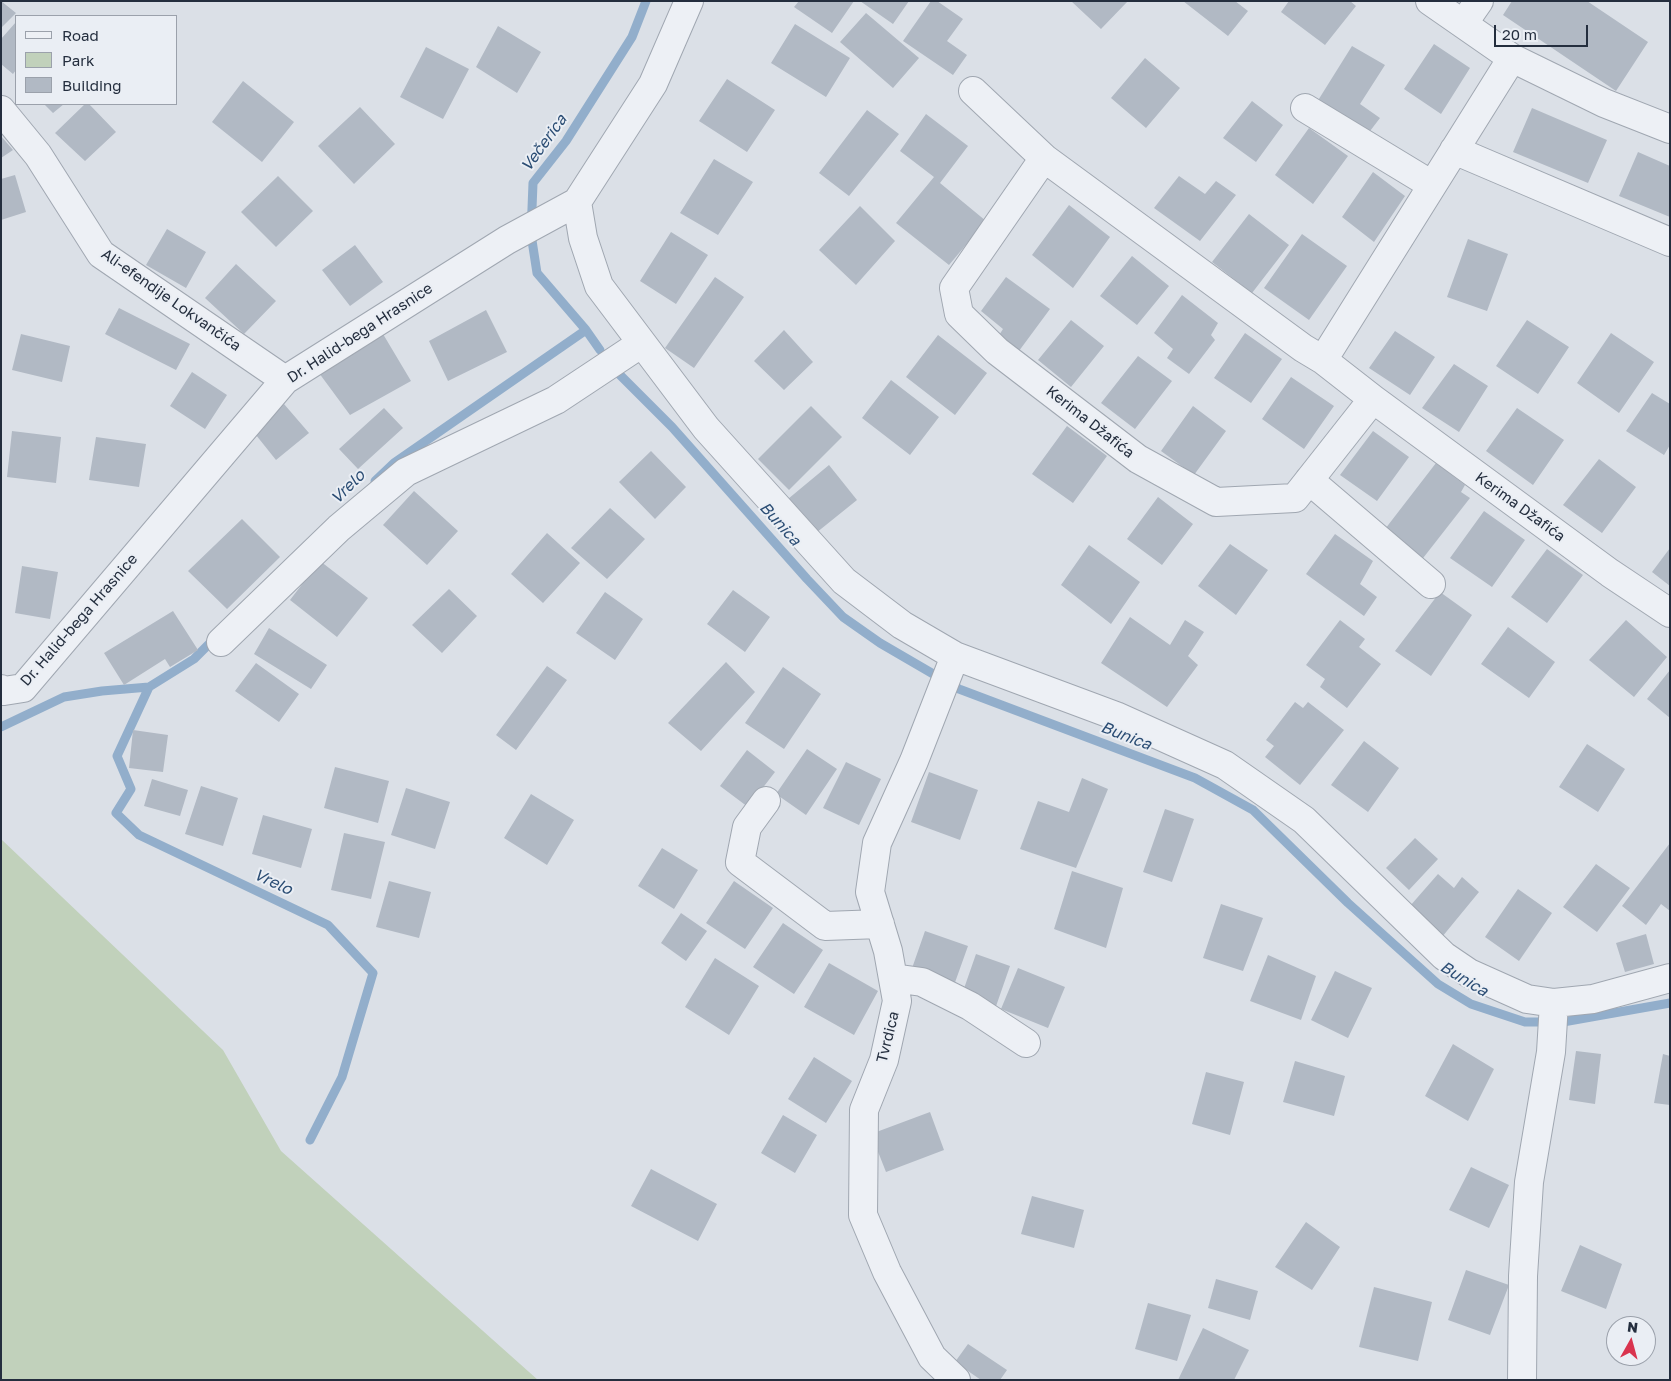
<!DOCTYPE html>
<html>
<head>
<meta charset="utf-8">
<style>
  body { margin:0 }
  #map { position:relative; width:1671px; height:1381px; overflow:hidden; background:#dbe0e7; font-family:"Golos Text",sans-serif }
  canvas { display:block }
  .frame { position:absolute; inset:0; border:2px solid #242e3e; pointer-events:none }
  .legend { position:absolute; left:15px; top:15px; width:162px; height:90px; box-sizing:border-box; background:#eaeef4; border:1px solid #9ba1ab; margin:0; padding:6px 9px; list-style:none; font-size:15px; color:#242e3e }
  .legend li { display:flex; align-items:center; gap:10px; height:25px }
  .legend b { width:25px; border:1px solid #9ba1ab }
  .north { position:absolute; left:1606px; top:1316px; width:50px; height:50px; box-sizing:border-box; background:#eaeef4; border:1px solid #9ba1ab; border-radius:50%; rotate:7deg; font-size:14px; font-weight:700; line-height:20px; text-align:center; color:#242e3e }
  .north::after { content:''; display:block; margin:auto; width:18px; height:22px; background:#d9334e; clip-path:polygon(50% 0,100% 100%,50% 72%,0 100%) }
  .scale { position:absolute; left:1494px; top:25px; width:94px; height:22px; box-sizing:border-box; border:2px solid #242e3e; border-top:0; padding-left:6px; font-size:15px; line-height:18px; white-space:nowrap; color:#242e3e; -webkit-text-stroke:4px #eaeef4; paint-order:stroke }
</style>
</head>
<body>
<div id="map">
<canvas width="1671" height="1381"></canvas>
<div class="frame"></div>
<ul class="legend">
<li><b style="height:6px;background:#edf0f5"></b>Road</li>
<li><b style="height:14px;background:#c1d1bb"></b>Park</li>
<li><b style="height:14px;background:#b1b9c4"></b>Building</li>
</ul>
<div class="north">N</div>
<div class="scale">20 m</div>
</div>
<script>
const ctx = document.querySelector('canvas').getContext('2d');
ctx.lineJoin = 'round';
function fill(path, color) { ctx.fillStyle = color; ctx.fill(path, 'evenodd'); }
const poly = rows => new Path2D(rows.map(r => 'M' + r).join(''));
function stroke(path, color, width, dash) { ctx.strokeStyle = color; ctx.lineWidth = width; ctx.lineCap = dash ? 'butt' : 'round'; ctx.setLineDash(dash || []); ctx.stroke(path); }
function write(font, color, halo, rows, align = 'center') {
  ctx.font = font + ' "Golos Text",sans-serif'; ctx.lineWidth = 4; ctx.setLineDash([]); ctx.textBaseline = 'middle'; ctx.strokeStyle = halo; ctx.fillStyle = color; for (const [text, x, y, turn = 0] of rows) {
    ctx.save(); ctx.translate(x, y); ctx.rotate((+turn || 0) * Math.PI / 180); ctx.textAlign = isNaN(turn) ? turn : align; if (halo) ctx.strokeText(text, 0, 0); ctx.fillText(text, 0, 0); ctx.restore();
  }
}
fill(poly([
  [1,839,223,1050,281,1151,538,1380,1,1380]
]), '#c1d1bb');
stroke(poly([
  [600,350,586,330,537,273,531,234,533,183,566,141,632,37,646,1],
  [617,372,672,427,807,579,843,617,880,643,959,689,1195,778,1253,810,1348,903,1438,984,1471,1004,1525,1022,1563,1022,1670,1003],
  [375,481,394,463,586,330],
  [149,687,117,756,131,789,116,813,139,835,328,925,373,973,342,1077,310,1140],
  [1,727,64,697,102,691,149,687,194,659,216,637]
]), '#92aecb', 9);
fill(poly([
  [1,1,16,13,1,28],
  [799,1,854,1,832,33,794,7],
  [860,1,909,1,893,24],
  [931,1,937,1,963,19,947,41,967,55,953,75,903,41],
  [1071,1,1128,1,1101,29],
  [1183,1,1235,1,1248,11,1228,36],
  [1289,1,1350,1,1356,6,1325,45,1281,12],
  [1512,1,1587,1,1648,42,1616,91,1503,15],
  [866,13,919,58,893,88,840,42],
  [16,22,16,70,13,74,1,64,1,39],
  [795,24,850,58,826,97,771,63],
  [498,26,541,52,517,93,476,67],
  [1434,44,1470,68,1441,114,1404,89],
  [1352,46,1385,65,1360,104,1380,118,1367,135,1317,102],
  [426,47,469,69,443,119,400,97],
  [1145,58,1180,88,1146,128,1111,98],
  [727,79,775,110,747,152,699,121],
  [243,81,294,122,262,162,212,122],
  [1252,101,1283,125,1256,162,1223,138],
  [44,104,64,104,53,113],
  [85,104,89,104,116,132,85,161,55,133],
  [360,107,395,144,354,184,318,146],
  [1532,108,1607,140,1588,183,1513,152],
  [867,110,899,134,849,196,819,173],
  [926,114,968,146,940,183,986,221,949,265,896,223,934,177,900,151],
  [1309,128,1348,156,1313,204,1275,175],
  [1,136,13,150,1,158],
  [1638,152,1670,166,1670,217,1619,196],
  [714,159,753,182,718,235,680,213],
  [1373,172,1405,196,1374,242,1342,217],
  [15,175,26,212,1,220,1,179],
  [278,176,313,211,276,247,241,212],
  [1179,176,1205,194,1216,181,1236,195,1200,241,1154,208],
  [1069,205,1110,237,1073,288,1032,255],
  [860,206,895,241,856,285,819,250],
  [1249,214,1289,245,1252,293,1212,262],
  [167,229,206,252,186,288,146,265],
  [671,232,708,255,676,304,640,281],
  [1302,234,1347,266,1309,320,1264,288],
  [1468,239,1508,254,1487,311,1447,297],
  [355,245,383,282,350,306,322,270],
  [1132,256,1169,286,1137,325,1100,296],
  [236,264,276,301,244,334,205,298],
  [715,277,744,297,694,368,665,348],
  [1006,277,1050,309,1016,355,996,340,1003,329,981,311],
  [1182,295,1218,323,1211,335,1215,340,1189,374,1167,358,1173,349,1154,333],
  [119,308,190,344,176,370,105,334],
  [486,310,507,352,448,381,429,341],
  [1071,320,1104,346,1071,387,1038,360],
  [1527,320,1569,347,1538,394,1496,366],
  [784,330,813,362,784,390,754,361],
  [1395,331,1435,357,1410,395,1369,368],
  [1245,333,1282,359,1251,403,1214,378],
  [1611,333,1654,362,1619,413,1577,383],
  [21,334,70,346,62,382,12,370],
  [383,334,411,381,350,415,319,373],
  [938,335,987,373,955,415,906,377],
  [1138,356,1172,381,1135,429,1101,403],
  [1454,364,1488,386,1459,432,1422,408],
  [192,372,227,395,205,429,170,406],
  [1291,377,1334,406,1304,449,1262,419],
  [891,380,939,417,910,455,862,418],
  [1652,393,1670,404,1670,445,1664,455,1626,431],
  [284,404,309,433,276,460,252,430],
  [811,406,842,437,789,490,758,459],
  [1193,406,1226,431,1194,475,1161,451],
  [384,408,403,428,358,469,339,449],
  [1517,408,1564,440,1533,485,1486,451],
  [1067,426,1107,456,1073,503,1032,474],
  [12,431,61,437,56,483,7,477],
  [1373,431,1409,457,1377,501,1340,475],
  [96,437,146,444,139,487,89,480],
  [651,451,686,487,655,519,619,482],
  [1599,459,1636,487,1602,533,1563,505],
  [1436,463,1465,485,1461,492,1470,498,1420,562,1382,533],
  [829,465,857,500,816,533,788,499],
  [414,491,458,531,427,565,383,525],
  [1158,497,1193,524,1162,565,1127,539],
  [610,508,645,539,607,579,571,548],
  [1484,511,1525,540,1492,587,1450,558],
  [242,519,280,557,227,609,188,571],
  [547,533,580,563,543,603,511,574],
  [1335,534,1373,561,1360,584,1377,597,1364,616,1306,574],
  [1230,544,1268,570,1236,615,1198,586],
  [1089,545,1140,582,1111,624,1061,585],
  [1670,548,1670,586,1652,572],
  [1547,549,1583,575,1547,623,1511,597],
  [320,561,368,598,337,637,290,600],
  [22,566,58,572,50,619,15,613],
  [449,589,477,616,442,653,412,625],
  [733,590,770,617,745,652,707,624],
  [605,592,643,619,615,660,576,633],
  [1440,592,1472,615,1431,676,1395,651],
  [173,611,198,650,170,667,165,659,124,685,104,653],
  [1130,617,1170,645,1185,620,1204,632,1188,656,1198,665,1167,707,1101,663],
  [1340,620,1365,639,1359,647,1381,664,1347,708,1320,687,1325,679,1306,665],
  [1626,620,1667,657,1634,697,1589,660],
  [1508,627,1555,662,1529,698,1481,664],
  [269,628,327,665,311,689,254,654],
  [726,662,755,692,701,751,668,723],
  [256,663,299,694,279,722,235,691],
  [547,666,567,680,516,750,496,735],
  [783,667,821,694,784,749,745,723],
  [1670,670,1670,718,1647,699],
  [1295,702,1303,708,1308,702,1344,730,1300,785,1265,757,1274,746,1266,740],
  [133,730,168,735,163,772,129,768],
  [1364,741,1399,768,1368,812,1331,785],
  [1587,744,1625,769,1598,812,1559,787],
  [807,749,837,769,806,815,776,794],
  [747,750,775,772,748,807,720,786],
  [846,762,881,779,859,825,823,808],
  [335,767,389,781,378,823,324,808],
  [929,772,978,790,960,840,911,822],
  [1082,778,1108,789,1076,868,1020,849,1038,801,1069,812],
  [152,779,188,790,180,816,144,806],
  [201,786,238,798,223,846,185,834],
  [406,788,450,802,435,849,391,835],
  [531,794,574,820,547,865,504,838],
  [1165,809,1194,819,1172,882,1143,872],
  [263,815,312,829,301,868,252,854],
  [344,833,385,842,371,899,331,890],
  [1415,838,1438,859,1409,890,1386,868],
  [1670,843,1670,911,1661,904,1646,925,1622,906],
  [662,848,698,870,674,909,638,886],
  [1596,864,1630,888,1597,932,1563,907],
  [1072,871,1123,888,1106,948,1054,929],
  [1438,874,1454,888,1462,877,1479,892,1442,937,1410,906],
  [389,881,431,892,419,938,376,927],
  [734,881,773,908,745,949,706,923],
  [1518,889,1552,913,1519,961,1485,937],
  [1221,904,1263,918,1243,971,1203,958],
  [681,913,707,931,686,961,661,943],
  [783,923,823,950,794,994,753,967],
  [925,931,968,946,953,988,910,974],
  [1646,934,1654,964,1625,972,1616,943],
  [976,954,1010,966,994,1012,960,1000],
  [1268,955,1316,976,1301,1020,1250,1001],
  [715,958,759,986,729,1035,685,1007],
  [829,963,878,991,854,1035,804,1007],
  [1018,968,1065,987,1048,1028,1001,1009],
  [1335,971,1372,988,1348,1038,1311,1020],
  [1453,1044,1494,1069,1468,1121,1425,1096],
  [1576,1051,1601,1054,1595,1104,1569,1100],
  [1663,1054,1670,1056,1670,1105,1654,1103],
  [814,1057,852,1081,826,1123,788,1099],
  [1295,1061,1345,1076,1334,1116,1283,1102],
  [1206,1072,1244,1082,1230,1135,1192,1124],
  [930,1112,944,1150,886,1172,871,1134],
  [783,1115,817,1135,795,1173,761,1153],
  [1471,1167,1509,1185,1489,1228,1449,1210],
  [651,1169,717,1204,698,1241,631,1206],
  [1032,1196,1084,1210,1074,1248,1021,1234],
  [1306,1222,1340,1247,1312,1290,1275,1267],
  [1580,1245,1622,1264,1606,1309,1561,1291],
  [1466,1270,1509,1285,1490,1335,1448,1320],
  [1216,1279,1258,1291,1250,1320,1208,1308],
  [1374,1287,1432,1302,1418,1361,1359,1347],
  [1148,1303,1191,1315,1177,1361,1135,1349],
  [1203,1328,1249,1350,1234,1380,1178,1380],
  [968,1344,1007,1370,1000,1380,981,1380,955,1362]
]), '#b1b9c4');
const street = poly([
  [1430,1,1512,58,1604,103,1670,129],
  [1463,24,1479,1],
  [973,91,1044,158],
  [1305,108,1432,185],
  [1,110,38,155,101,254,285,380],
  [1454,150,1670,242],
  [577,202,583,238,599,286,706,428,844,581,902,625,955,656,1116,716,1225,765,1304,820,1444,956,1469,973,1527,999,1554,1003,1593,999,1670,978],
  [1323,360,1512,58],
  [1373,399,1295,498,1216,502,1138,459,997,351,959,314,954,288,1044,158,1303,348,1323,360,1373,399,1610,573,1670,613],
  [1309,480,1431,584],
  [221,642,339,528,406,472,556,400,642,343],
  [955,656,914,761,877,843,870,892,888,951,897,1001,884,1060,864,1110,863,1215,887,1272,932,1357,956,1380],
  [1,689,4,691,23,688,285,380,507,240,577,202,653,84,689,1],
  [766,801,747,827,740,862,825,926,880,924],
  [893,978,922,982,970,1006,1026,1043],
  [1522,1380,1523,1276,1529,1182,1551,1052,1554,1003]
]);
stroke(street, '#a0a7b1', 30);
stroke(street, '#edf0f5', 28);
write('15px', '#242e3e', '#eaeef4', [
  ["Ali-efendije Lokvančića",171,300,35],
  ["Dr. Halid-bega Hrasnice",360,333,-33],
  ["Kerima Džafića",1090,422,38],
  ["Kerima Džafića",1520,507,36],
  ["Dr. Halid-bega Hrasnice",79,620,-49],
  ["Tvrdica",888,1037,-76]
]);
write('italic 16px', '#2b4d74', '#eaeef4', [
  ["Večerica",544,143,-54],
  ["Vrelo",348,487,-45],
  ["Bunica",780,524,48],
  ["Bunica",1126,736,21],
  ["Vrelo",273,882,25],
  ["Bunica",1464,979,31]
]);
</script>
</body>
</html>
